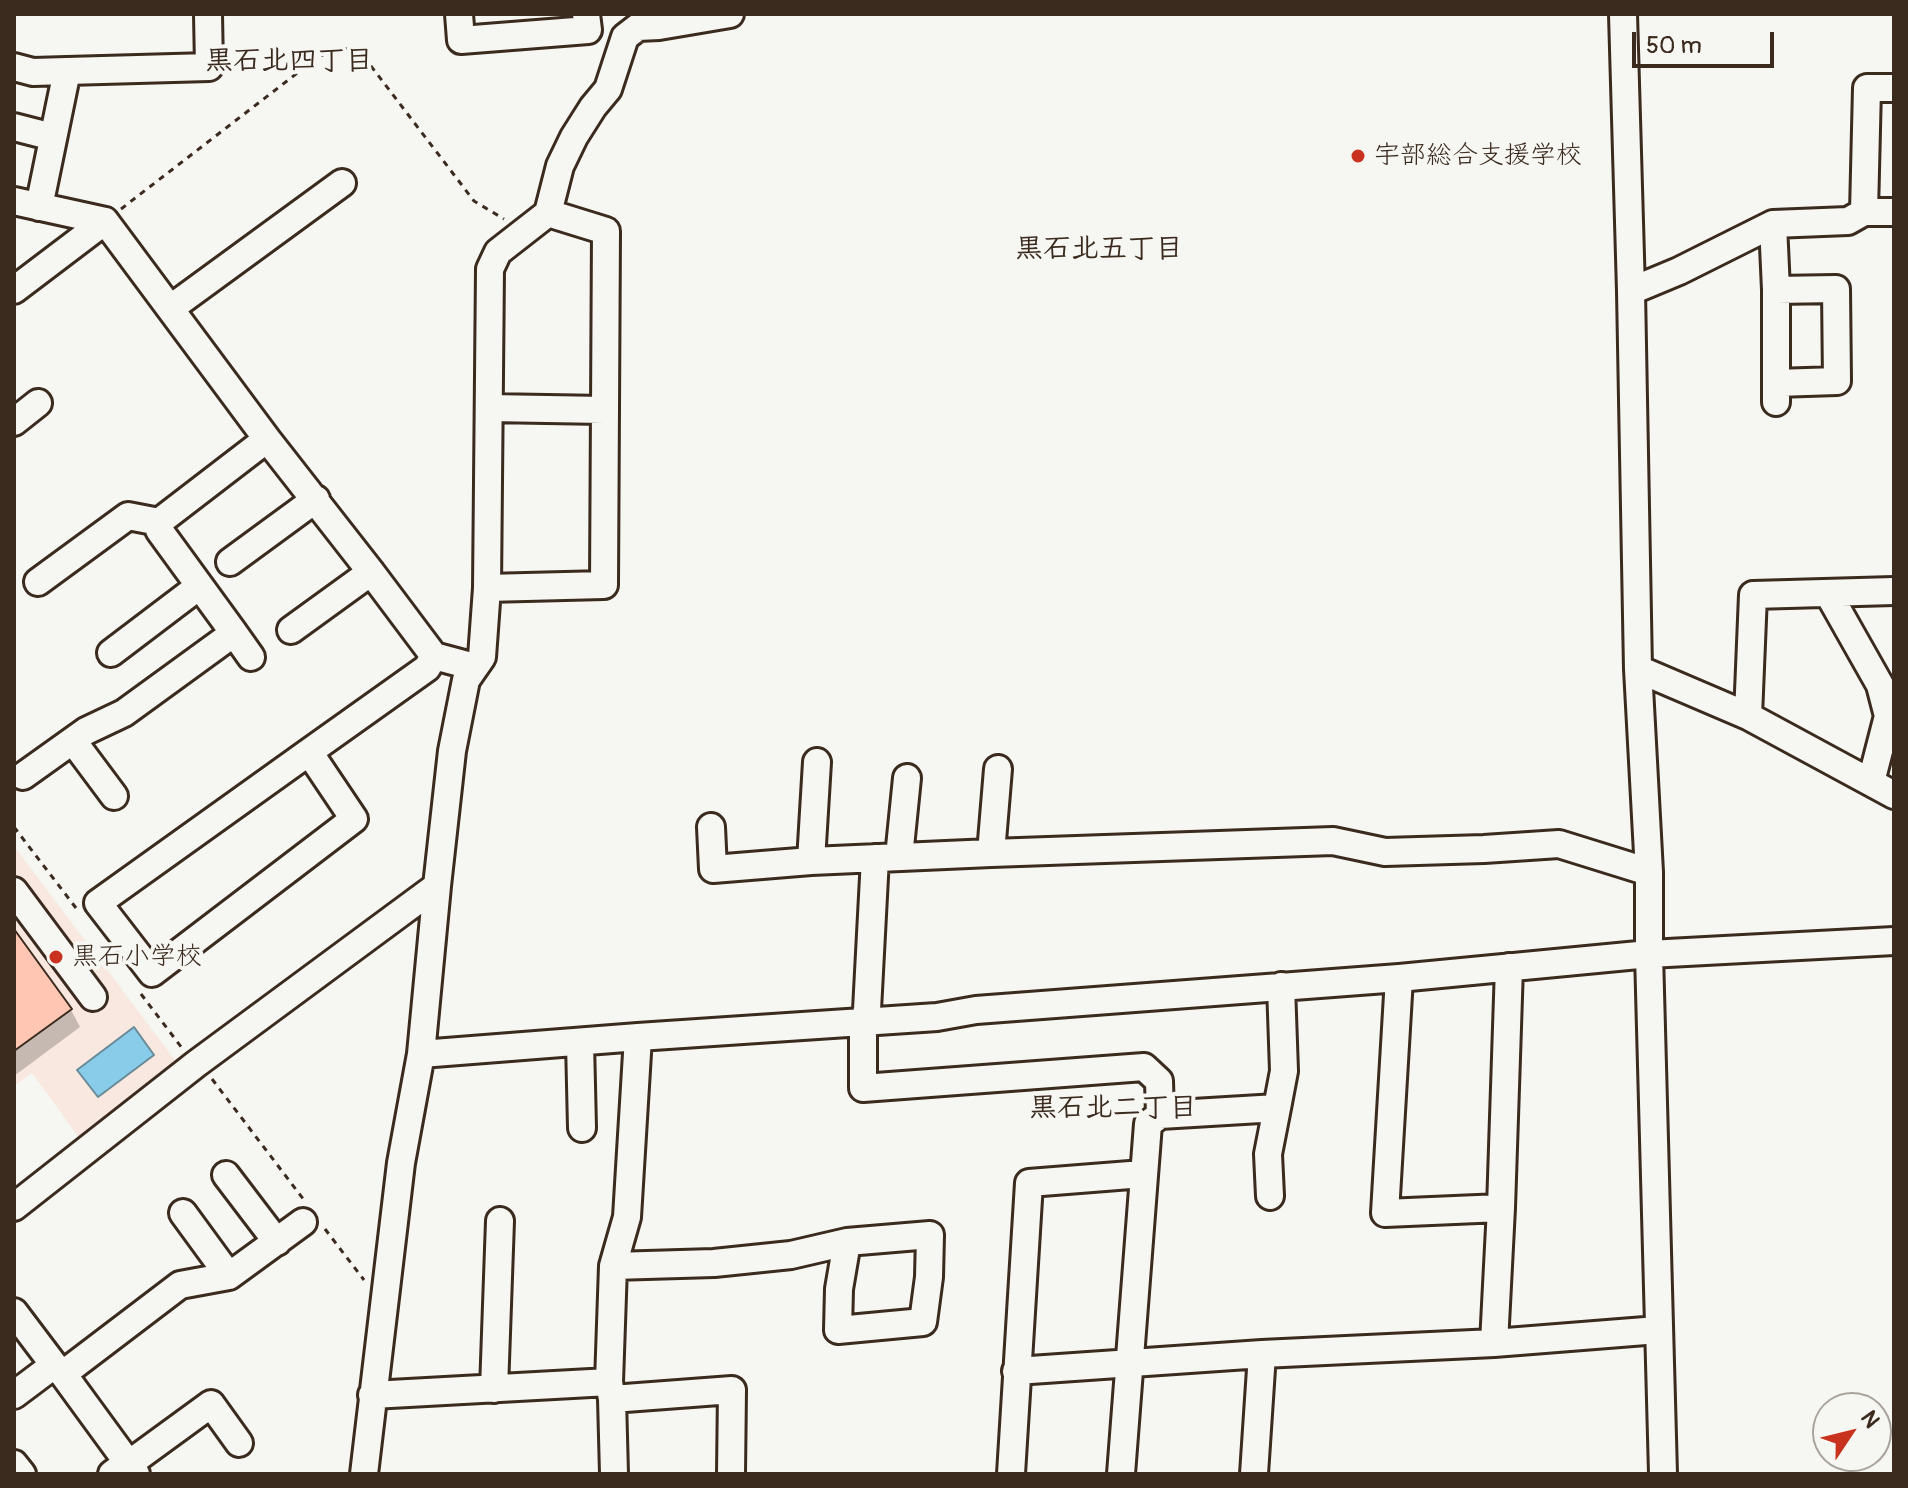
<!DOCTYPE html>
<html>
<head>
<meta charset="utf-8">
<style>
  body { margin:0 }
  #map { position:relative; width:1908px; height:1488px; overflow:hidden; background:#f6f6f2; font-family:Pangolin,sans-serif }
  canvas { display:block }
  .frame { position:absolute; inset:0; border:16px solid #3b2a1e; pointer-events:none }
  .north { position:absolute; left:1812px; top:1392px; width:80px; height:80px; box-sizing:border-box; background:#f6f6f2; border:2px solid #aba49d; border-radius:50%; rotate:55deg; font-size:22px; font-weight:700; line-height:32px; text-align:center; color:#3b2a1e }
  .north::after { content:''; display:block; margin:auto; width:28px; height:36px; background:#c8321e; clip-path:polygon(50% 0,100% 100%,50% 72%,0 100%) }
  .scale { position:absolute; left:1632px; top:32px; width:142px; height:36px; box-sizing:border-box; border:4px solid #3b2a1e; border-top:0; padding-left:10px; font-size:24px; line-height:28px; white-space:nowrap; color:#3b2a1e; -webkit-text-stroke:6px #f6f6f2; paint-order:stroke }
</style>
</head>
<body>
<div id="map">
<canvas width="1908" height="1488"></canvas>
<div class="frame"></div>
<div class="north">N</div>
<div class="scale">50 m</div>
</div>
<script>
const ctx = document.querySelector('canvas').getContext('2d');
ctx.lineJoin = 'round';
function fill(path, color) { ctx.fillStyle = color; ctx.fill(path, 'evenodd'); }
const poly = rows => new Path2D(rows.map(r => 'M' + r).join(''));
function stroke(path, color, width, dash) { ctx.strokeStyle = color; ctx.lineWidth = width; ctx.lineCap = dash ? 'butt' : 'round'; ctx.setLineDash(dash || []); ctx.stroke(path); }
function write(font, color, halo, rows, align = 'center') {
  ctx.font = font + ' Pangolin,"Klee One",sans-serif'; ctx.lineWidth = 8; ctx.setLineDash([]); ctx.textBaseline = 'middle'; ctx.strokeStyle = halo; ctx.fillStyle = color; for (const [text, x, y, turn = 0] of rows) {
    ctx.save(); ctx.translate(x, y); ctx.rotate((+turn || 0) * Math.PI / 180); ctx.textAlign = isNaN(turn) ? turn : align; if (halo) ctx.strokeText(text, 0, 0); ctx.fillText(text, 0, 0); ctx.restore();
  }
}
fill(poly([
  [14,846,181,1068,83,1143,32,1073,14,1086]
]), '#f8e8df');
const water = poly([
  [134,1027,154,1055,98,1097,77,1070,134,1027]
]);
fill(water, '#88ccea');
stroke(water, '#698b98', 2);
fill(poly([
  [14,931,71,1010,80,1027,14,1076]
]), '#0003');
const building = poly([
  [14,929,72,1009,14,1051,14,929]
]);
fill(building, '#fec6b3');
stroke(building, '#3b2a1e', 2);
const minor = poly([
  [459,14,461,40,588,30,586,14],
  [1623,14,1631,291,1638,669,1649,872,1649,954,1663,1474],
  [14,67,33,72,67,71],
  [14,127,53,137],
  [14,201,105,221,267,439,371,572,434,656,475,667],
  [39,207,67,71,209,67,208,14],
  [1864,212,1867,88,1894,88],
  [1773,224,1776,290,1776,402],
  [14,290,105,221],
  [1631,291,1679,271,1773,224,1848,221,1864,212,1894,212],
  [171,308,342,183],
  [1776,383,1837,381,1836,289,1776,290],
  [489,408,604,410],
  [14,422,38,403],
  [230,562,316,499],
  [38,582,128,516,159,522],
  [487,588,604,585,606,231,548,213],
  [1828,593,1880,685,1888,716,1871,782],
  [291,630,371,572],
  [234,633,251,657],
  [111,653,198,587],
  [1638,669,1748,716,1894,795],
  [1748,716,1753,595,1894,591],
  [73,741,114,796],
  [309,752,354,819,152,973,98,903,309,752,427,668,434,656],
  [23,776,86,731,124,713,234,633,159,530,159,522,267,439],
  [711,827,713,869,811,861,991,853,1333,841,1385,852,1484,849,1559,844,1649,872],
  [991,853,998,769],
  [899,857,907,778],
  [875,858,867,1010,863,1023,863,1088,1144,1067,1159,1081,1160,1115,1277,1108,1268,1154,1270,1196],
  [811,861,817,762],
  [14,891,93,997],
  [1399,978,1385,1213,1501,1208],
  [580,1042,582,1128],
  [421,1054,638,1037,937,1017,976,1010,1399,978,1649,954,1894,941],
  [1277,1108,1284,1071,1281,986],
  [226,1175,277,1242],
  [14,1207,196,1064,437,886],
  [183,1213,229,1276],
  [613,1266,714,1263,791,1255,847,1242,930,1235,929,1277,923,1322,838,1330,839,1289,847,1242],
  [14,1312,54,1365,63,1374,136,1474],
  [1494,1343,1501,1208,1509,967],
  [1016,1371,1262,1354,1494,1343,1658,1330],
  [63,1374,180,1285,229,1276,303,1222],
  [494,1389,500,1221],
  [14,1395,54,1365],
  [372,1395,609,1382],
  [612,1399,732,1390,731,1474],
  [14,1464,22,1474],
  [112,1474,127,1463,137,1458,211,1404,239,1443],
  [364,1474,401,1163,421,1054,437,886,452,751,466,680,482,657,487,588,490,269,498,252,548,213,560,166,574,137,593,107,608,89,625,37,638,27,659,26,730,14],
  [614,1474,612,1399,609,1382,613,1266,627,1217,638,1037],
  [1011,1474,1029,1183,1143,1174],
  [1121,1474,1148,1124,1160,1115],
  [1254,1474,1262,1354]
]);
stroke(minor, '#3b2a1e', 32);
stroke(poly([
  [121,209,309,64,332,49,358,49,474,201,504,219],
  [14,827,76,908],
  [141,994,182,1048],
  [212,1079,304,1200],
  [325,1229,364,1280]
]), '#3b2a1e', 3, [6, 6]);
stroke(minor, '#f6f6f2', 26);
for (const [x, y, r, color] of [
  [1358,156,8,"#c8321e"],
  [56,957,8,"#c8321e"]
]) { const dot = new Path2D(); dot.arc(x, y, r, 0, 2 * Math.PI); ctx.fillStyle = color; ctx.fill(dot); stroke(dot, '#f6f6f2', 3); }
write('26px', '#3b2a1e', '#f6f6f2', [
  ["宇部総合支援学校",1374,156],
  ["黒石小学校",72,957]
], 'left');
write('bold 28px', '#3b2a1e', '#f6f6f2', [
  ["黒石北四丁目",289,62],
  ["黒石北五丁目",1099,250],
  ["黒石北二丁目",1113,1109]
]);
</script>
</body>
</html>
